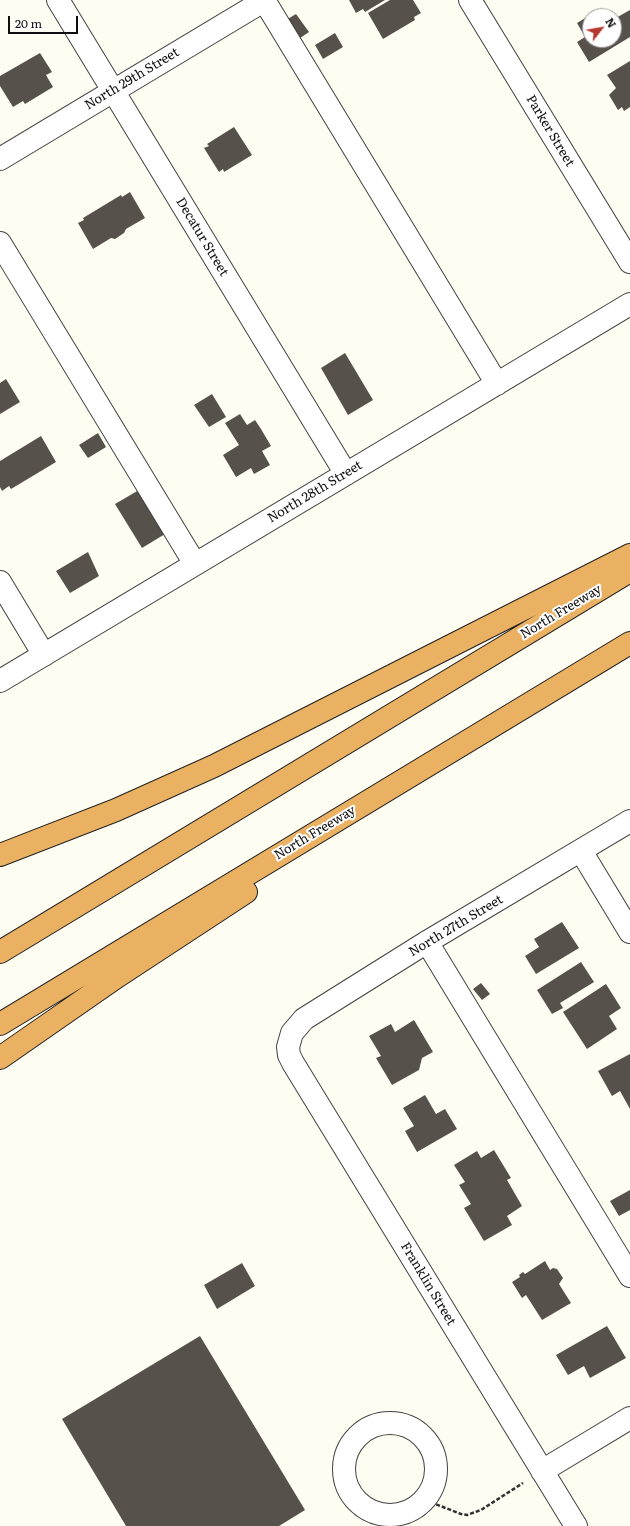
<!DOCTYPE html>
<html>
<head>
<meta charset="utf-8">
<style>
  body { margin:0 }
  #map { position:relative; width:630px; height:1526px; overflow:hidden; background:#fefdf1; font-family:Literata,serif }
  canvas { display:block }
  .north { position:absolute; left:582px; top:8px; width:40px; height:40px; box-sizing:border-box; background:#fff; border:1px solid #9f9f9f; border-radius:50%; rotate:59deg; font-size:11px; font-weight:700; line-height:16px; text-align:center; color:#0f0f0f }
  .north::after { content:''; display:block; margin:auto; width:14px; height:18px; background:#b63930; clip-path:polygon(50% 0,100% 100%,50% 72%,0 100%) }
  .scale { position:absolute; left:8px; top:16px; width:70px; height:18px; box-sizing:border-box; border:2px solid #0f0f0f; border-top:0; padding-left:5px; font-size:12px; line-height:14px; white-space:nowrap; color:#0f0f0f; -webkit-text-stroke:3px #fff; paint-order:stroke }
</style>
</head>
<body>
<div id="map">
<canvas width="630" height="1526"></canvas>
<div class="north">N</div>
<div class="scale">20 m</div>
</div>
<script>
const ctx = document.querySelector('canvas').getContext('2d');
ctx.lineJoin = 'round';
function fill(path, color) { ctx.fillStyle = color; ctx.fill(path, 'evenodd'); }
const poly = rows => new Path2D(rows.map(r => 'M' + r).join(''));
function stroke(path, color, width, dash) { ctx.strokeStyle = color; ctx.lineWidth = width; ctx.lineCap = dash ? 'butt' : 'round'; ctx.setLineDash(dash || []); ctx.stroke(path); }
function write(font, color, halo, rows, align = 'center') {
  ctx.font = font + ' Literata,serif'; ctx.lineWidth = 4; ctx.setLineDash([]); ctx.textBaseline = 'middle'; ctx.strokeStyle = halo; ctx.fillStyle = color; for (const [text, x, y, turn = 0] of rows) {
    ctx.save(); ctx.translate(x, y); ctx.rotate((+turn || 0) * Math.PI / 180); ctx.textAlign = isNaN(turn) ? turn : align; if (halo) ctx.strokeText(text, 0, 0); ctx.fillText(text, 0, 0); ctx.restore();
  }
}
fill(poly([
  [349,0,385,0,365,12,363,9,356,13],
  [390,0,413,0,421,13,414,17,415,20,383,39,368,13],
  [600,9,604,16,590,16,590,40,614,40,614,19,630,10,630,37,589,62,577,42,585,37,577,23],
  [296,14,309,32,300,38,286,20],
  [335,33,343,47,323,59,315,45],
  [40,53,52,72,46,75,53,87,25,104,23,101,13,107,0,86,0,76],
  [630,61,630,107,624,111,622,107,618,110,609,95,616,88,607,75],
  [234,127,252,155,224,172,223,169,219,172,204,148,209,146,207,144],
  [130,192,145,218,126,229,124,233,115,239,111,238,93,249,78,223,84,220,83,218,121,195,122,197],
  [345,353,373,400,348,415,321,368],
  [6,379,20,402,0,414,0,383],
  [212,394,226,417,209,427,194,405],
  [240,414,247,425,255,420,261,429,271,446,262,451,270,465,254,474,251,468,236,477,223,455,239,445,225,423],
  [98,433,106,447,88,458,79,445],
  [41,436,56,462,11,489,9,486,2,491,0,487,0,461],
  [139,490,165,534,142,548,115,504],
  [88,552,99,576,70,593,56,571],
  [562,922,579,948,536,974,525,956,539,947,534,939],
  [581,962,594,982,560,1003,563,1008,552,1014,537,990],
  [481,983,490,994,482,1000,473,989],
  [606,984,621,1008,609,1016,617,1029,587,1049,563,1012],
  [414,1020,433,1052,422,1058,419,1070,392,1085,376,1058,381,1056,369,1036,391,1024,395,1032],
  [630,1054,630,1109,620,1091,612,1096,598,1071],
  [425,1095,436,1114,445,1109,457,1129,417,1152,405,1131,414,1126,403,1108],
  [494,1150,511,1178,507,1180,522,1206,507,1216,512,1225,484,1241,464,1208,471,1204,459,1185,465,1182,454,1165,477,1151,481,1158],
  [630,1190,630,1210,619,1216,610,1201],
  [545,1261,550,1270,553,1268,557,1269,563,1278,559,1284,571,1303,542,1320,526,1295,522,1298,512,1282,520,1277,519,1275,523,1272,525,1274],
  [242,1263,255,1286,217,1309,204,1285],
  [607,1326,626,1358,590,1378,584,1366,568,1375,556,1355],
  [200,1336,305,1510,279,1526,126,1526,62,1419]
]), '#57514c');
const minor = poly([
  [58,0,346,474],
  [264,0,497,384],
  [470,0,630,262],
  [0,159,265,0],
  [0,243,195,564],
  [0,582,44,655],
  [0,681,630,304],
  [581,851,630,932],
  [427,942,630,1276],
  '344 1469a46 46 0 1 1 92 0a46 46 0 1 1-92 0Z',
  [542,1471,630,1418],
  [576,1526,293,1063,289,1055,288,1047,292,1033,304,1019,427,942,630,821]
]);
const highway = poly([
  [0,855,116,810,214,766,630,555],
  [0,952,630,571],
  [0,1024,630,643],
  [0,1058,118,976,246,892]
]);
stroke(minor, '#424242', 24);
stroke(highway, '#202020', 24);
stroke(poly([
  [425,1500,461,1514,467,1515,481,1510,523,1483]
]), '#313131', 2.5, [4, 2]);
stroke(minor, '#fff', 22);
stroke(highway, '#eab163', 22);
write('13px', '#0f0f0f', '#fff', [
  ["North 29th Street",132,79,-31],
  ["Parker Street",550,131,59],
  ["Decatur Street",202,237,59],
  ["North 28th Street",315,492,-31],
  ["North Freeway",561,612,-31],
  ["North Freeway",315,833,-31],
  ["North 27th Street",456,926,-31],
  ["Franklin Street",428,1284,59]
]);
</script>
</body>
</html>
